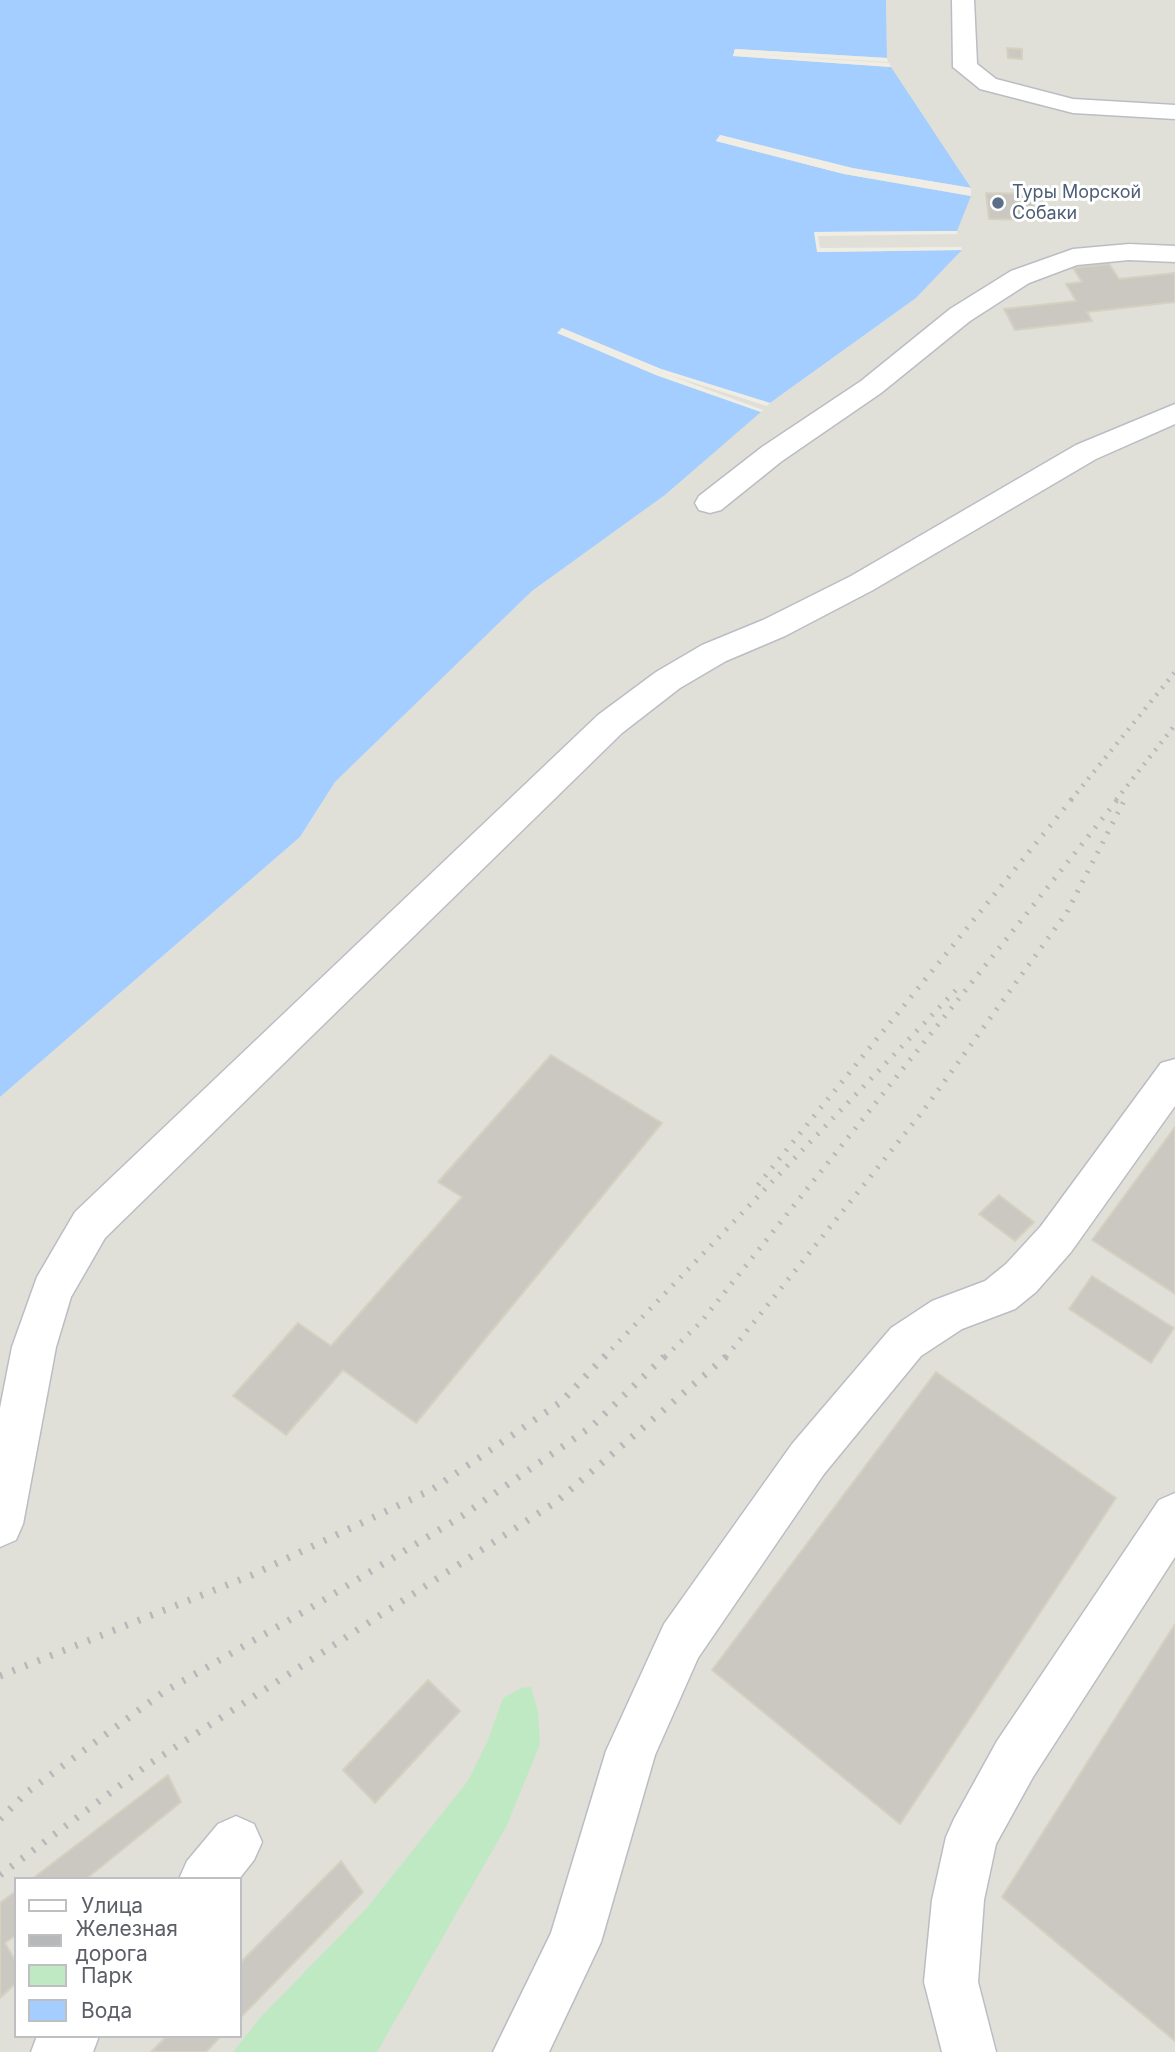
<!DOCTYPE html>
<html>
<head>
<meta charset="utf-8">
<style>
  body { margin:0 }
  #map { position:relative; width:1175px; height:2052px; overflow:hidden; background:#f0eee4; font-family:Inter,sans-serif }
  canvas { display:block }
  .legend { position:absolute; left:14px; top:1877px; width:228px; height:161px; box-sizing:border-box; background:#fff; border:2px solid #bebfc2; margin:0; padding:9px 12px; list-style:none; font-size:21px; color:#5c5f66 }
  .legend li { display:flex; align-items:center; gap:14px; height:35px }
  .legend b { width:35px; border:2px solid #bebfc2 }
</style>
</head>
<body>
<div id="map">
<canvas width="1175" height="2052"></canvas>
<ul class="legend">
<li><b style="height:9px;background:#fff"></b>Улица</li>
<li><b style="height:9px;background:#b7b8b9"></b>Железная дорога</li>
<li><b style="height:19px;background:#bee9c3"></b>Парк</li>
<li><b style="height:19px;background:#a4ceff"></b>Вода</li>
</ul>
</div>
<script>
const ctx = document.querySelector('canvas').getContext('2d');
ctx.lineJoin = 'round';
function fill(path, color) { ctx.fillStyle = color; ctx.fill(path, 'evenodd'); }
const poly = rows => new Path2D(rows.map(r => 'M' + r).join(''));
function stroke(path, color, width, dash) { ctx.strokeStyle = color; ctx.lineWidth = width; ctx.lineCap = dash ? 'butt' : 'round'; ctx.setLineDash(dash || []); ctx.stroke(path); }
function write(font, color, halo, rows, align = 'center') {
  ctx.font = font + ' Inter,sans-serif'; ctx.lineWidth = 6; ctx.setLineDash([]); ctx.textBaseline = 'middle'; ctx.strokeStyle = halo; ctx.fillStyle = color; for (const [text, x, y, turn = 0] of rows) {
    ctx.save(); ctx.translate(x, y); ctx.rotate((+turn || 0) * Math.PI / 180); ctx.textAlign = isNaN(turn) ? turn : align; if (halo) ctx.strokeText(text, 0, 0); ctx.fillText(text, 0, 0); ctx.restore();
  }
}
fill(poly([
  [886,0,1175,0,1175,2052,0,2052,0,1097,300,837,335,782,532,591,665,495,760,412,656,375,557,333,562,328,770,403,916,298,961,251,817,252,814,232,956,231,844,174,716,141,720,135,852,168,970,188,733,56,735,49,887,58],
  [16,1879,240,1879,240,2036,16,2036]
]), '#e0e0d8');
fill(poly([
  [531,1687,538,1712,540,1744,507,1825,377,2052,233,2052,260,2018,366,1909,468,1781,488,1740,503,1698,521,1688]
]), '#bee9c3');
fill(poly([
  [0,0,886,0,887,58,735,49,733,56,891,67,971,188,852,168,720,135,716,141,844,174,971,196,957,231,815,232,818,252,962,250,916,298,770,403,661,369,562,328,558,333,656,375,761,412,665,495,532,591,335,782,300,837,0,1097]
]), '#a4ceff');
fill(poly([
  [735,49,887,58,888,62,737,53,889,63,891,67,733,56],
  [720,135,852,168,971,188,971,192,900,180,971,192,971,196,844,174,716,141],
  [957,231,957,234,818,236,820,248,961,247,962,250,817,252,814,232],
  [562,328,661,369,770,403,767,406,660,372,577,338,658,371,763,410,761,412,656,375,557,333]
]), '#f0eee4');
const building = poly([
  [1007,48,1022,49,1022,59,1008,58,1007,48],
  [986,193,1034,194,1037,220,989,219,986,193],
  [1109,264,1119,279,1175,273,1175,302,1087,312,1092,321,1015,330,1004,309,1076,301,1066,284,1082,282,1073,268,1109,264],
  [551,1055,662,1123,416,1423,343,1370,286,1435,233,1396,298,1323,331,1346,462,1197,438,1182,551,1055],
  [1175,1127,1175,1294,1092,1240,1175,1127],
  [999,1195,1034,1222,1015,1241,979,1214,999,1195],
  [1092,1276,1174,1328,1151,1363,1069,1309,1092,1276],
  [936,1372,1116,1498,900,1824,712,1670,936,1372],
  [1175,1624,1175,2041,1002,1897,1175,1624],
  [428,1680,460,1711,375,1803,343,1770,428,1680],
  [168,1775,181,1802,86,1879,32,1879,168,1775],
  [341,1861,363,1892,240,2018,240,1963,341,1861],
  [16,1891,16,1935,5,1943,16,1962,16,1983,0,1998,0,1903,16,1891],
  [167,2036,221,2036,206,2052,151,2052,167,2036]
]);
fill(building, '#cbc8c1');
stroke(building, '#d5d1c1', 2);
const minor = poly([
  [952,0,974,0,977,64,996,79,1073,99,1175,105,1175,119,1073,113,980,89,953,67,952,0],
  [1129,244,1175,246,1175,262,1129,260,1077,265,1029,283,970,321,881,393,782,461,721,510,710,513,699,510,695,503,699,496,762,447,861,381,950,309,1011,271,1073,249,1129,244],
  [1175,404,1175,424,1096,459,873,590,785,636,726,661,680,688,622,733,105,1238,71,1297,56,1347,23,1524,16,1540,0,1547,0,1408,12,1347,37,1277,75,1212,598,715,656,672,702,645,763,620,851,576,1076,445,1175,404],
  [1175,1059,1175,1106,1071,1252,1036,1292,1015,1309,962,1329,921,1356,824,1474,698,1658,655,1755,601,1942,549,2052,493,2052,551,1933,606,1751,664,1624,792,1444,891,1328,932,1301,985,1281,1006,1264,1041,1226,1161,1063,1175,1059],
  [1175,1493,1175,1557,1033,1777,996,1844,984,1900,978,1982,996,2052,942,2052,924,1982,932,1900,946,1837,954,1819,997,1741,1159,1500,1175,1493],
  [236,1816,254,1824,262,1842,254,1860,239,1879,179,1879,187,1861,218,1824,236,1816],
  [37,2036,99,2036,93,2052,31,2052,37,2036]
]);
stroke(minor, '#bbbdc4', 3);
fill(minor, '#fff');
stroke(poly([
  [1071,800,1175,672],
  [1116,800,1175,725]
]), '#b7b8b9', 4.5, [2, 7]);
stroke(poly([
  [758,1185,1072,799],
  [604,1357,956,990],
  [665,1357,701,1322,1118,799],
  [726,1357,923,1111,1067,912,1124,801]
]), '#b7b8b9', 5, [2, 9]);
stroke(poly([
  [0,1676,252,1575,433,1489,561,1402,606,1355],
  [0,1819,26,1793,162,1693,312,1607,462,1516,591,1427,666,1355],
  [0,1875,146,1766,556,1502,728,1355]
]), '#b7b8b9', 7, [2.5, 11]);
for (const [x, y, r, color] of [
  [998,203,7,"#5c6f8a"]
]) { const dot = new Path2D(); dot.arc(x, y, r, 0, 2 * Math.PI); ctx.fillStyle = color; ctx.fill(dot); stroke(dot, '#fff', 2.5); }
write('18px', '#4e5e75', '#fff', [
  ["Туры Морской",1012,193],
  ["Собаки",1012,214]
], 'left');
</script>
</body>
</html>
